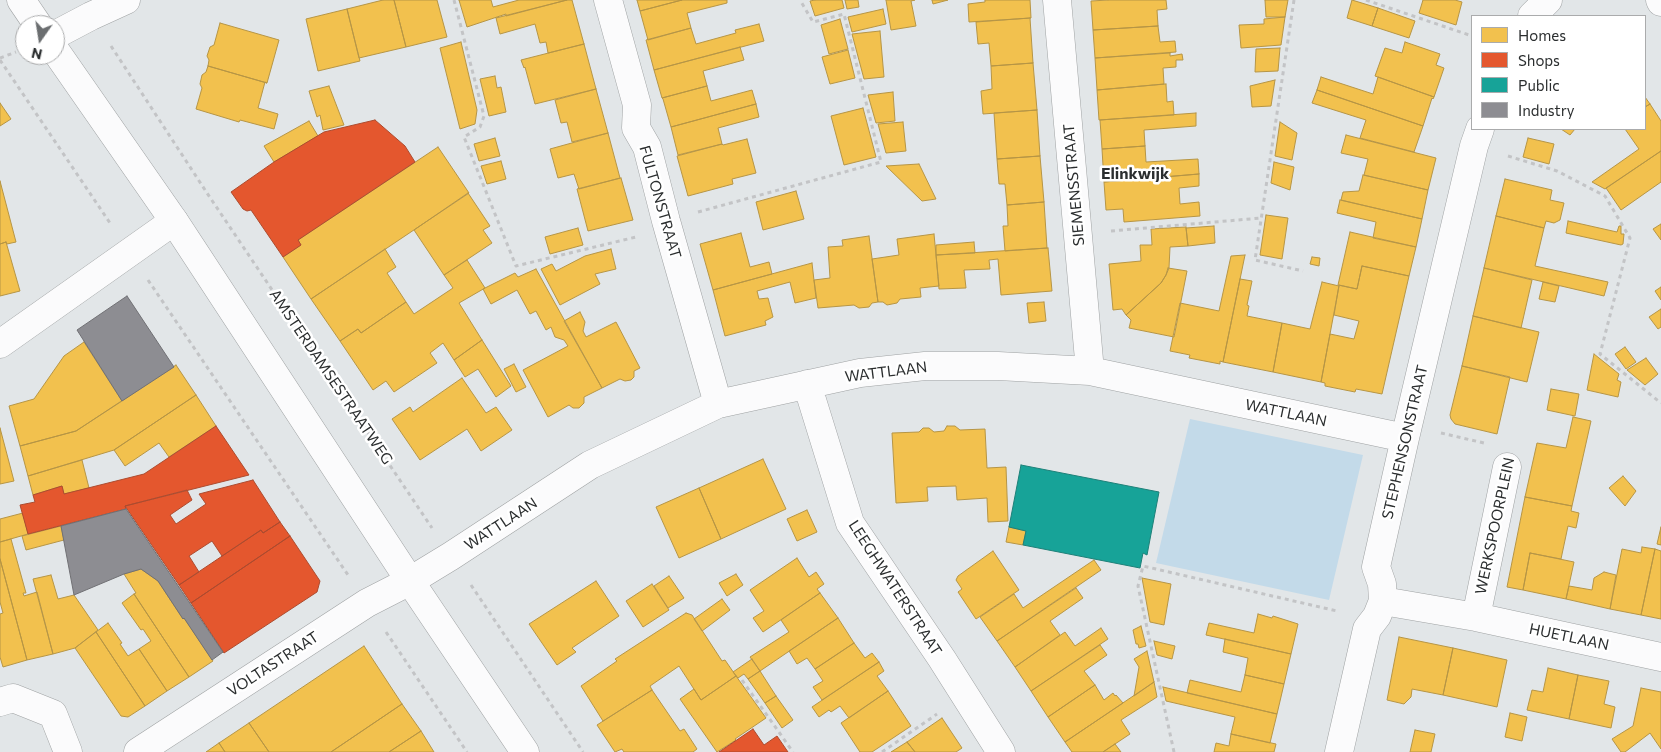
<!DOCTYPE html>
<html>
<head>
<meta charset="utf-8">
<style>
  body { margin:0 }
  #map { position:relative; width:1661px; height:752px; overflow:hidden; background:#e2e6e8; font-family:Commissioner,sans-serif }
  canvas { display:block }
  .legend { position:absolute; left:1471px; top:15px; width:175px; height:115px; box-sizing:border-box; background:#fff; border:1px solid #aaabac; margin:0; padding:6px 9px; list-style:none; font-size:15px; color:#2b2e2f }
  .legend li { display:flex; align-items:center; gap:10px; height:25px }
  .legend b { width:25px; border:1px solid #aaabac }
  .north { position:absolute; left:15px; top:15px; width:50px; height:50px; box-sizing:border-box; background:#fff; border:1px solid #aaabac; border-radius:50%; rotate:193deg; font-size:14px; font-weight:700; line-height:20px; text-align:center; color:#2b2e2f }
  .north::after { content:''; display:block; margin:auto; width:18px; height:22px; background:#6b6e70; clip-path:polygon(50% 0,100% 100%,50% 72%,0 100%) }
</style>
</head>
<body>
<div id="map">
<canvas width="1661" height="752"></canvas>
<ul class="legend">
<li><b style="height:14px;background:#f2c14e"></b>Homes</li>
<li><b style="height:14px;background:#e4572e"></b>Shops</li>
<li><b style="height:14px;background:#17a398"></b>Public</li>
<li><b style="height:14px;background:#8d8d92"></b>Industry</li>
</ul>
<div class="north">N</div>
</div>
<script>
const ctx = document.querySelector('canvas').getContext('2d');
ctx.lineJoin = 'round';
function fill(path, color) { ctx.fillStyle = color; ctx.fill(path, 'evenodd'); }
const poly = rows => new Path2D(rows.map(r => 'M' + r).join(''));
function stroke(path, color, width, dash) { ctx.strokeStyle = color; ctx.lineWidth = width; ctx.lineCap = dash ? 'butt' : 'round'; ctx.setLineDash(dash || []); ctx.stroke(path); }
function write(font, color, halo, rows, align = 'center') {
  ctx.font = font + ' Commissioner,sans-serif'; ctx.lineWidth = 5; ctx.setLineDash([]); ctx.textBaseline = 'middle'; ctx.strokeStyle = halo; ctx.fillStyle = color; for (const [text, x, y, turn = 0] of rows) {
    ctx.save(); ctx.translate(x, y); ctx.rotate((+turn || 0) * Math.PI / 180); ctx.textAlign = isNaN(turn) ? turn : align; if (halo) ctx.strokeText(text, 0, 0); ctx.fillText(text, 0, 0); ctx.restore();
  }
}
fill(poly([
  [1190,419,1363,455,1329,600,1156,563]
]), '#c3dae9');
const homes = poly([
  [383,0,394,0,406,47,359,58,347,9,383,0],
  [394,0,437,0,447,37,406,47,394,0],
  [459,0,491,0,493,7,519,0,567,0,506,16,506,14,467,27,459,0],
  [567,0,572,0,584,44,548,53,546,42,540,43,535,24,500,34,496,18,567,0],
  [637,0,682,0,640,11,637,0],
  [682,0,727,0,727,3,687,13,691,28,648,40,640,11,682,0],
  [815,0,842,0,844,8,815,16,810,1,815,0],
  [845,0,858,0,859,7,847,9,845,0],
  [886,0,915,0,911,1,916,26,891,30,886,0],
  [932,0,948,0,933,4,932,0],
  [985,0,1030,0,1031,18,969,22,968,4,985,2,985,0],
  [1108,0,1166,0,1167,9,1157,10,1158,26,1093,30,1091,1,1108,0],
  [1265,0,1288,0,1285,17,1266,17,1265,0],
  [1352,0,1378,8,1372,26,1347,18,1352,0],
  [1423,0,1455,0,1462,2,1456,25,1419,13,1423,0],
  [1378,8,1415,21,1409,38,1372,26,1378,8],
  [347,9,360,61,318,71,306,19,347,9],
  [883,9,886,24,852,32,848,17,883,9],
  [1285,17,1281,45,1241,48,1239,25,1264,24,1264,19,1285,17],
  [1030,18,1033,63,991,66,989,43,978,44,976,22,1030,18],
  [840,19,848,49,829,54,821,25,840,19],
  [220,23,279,40,267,83,208,66,209,60,207,56,210,47,214,45,220,23],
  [759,24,764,41,654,70,646,40,691,28,696,44,736,33,735,30,759,24],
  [1158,26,1160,42,1175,41,1176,52,1095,58,1093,30,1158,26],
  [880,31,884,77,864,79,852,34,880,31],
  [461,42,477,110,475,124,460,129,440,48,461,42],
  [1405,42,1440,54,1436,65,1444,68,1434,97,1375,76,1385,48,1402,53,1405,42],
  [584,44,596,89,535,104,525,67,524,68,521,60,584,44],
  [740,47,744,60,703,71,707,86,662,98,654,70,740,47],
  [1280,48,1278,71,1255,72,1256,49,1280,48],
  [848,50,855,78,830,84,822,57,848,50],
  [1170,53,1170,56,1182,54,1183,60,1176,60,1176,67,1163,68,1164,84,1097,90,1095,58,1170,53],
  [1033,63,1037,110,983,114,981,91,992,89,991,66,1033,63],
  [208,66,267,83,265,82,258,108,278,114,274,129,240,120,239,122,196,109,202,88,200,84,202,75,206,72,208,66],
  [495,76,497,88,501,87,506,112,489,116,480,79,495,76],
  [1321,77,1373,94,1378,77,1434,97,1433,99,1432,98,1423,126,1317,90,1321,77],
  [1275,80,1271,106,1252,107,1250,86,1275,80],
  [1166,84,1167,102,1173,101,1174,115,1099,120,1097,90,1166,84],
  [329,86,344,125,323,130,320,115,317,117,309,91,329,86],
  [707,86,711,101,752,90,756,104,671,127,663,99,662,98,707,86],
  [596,89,608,133,572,142,567,122,561,123,555,100,596,89],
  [1317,90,1423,126,1414,152,1360,138,1366,120,1312,103,1317,90],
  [893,92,895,121,876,123,868,95,893,92],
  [1645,97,1650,104,1645,107,1645,97],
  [0,103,11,119,0,126,0,103],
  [756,104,759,117,718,128,722,144,678,155,671,127,756,104],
  [1650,104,1661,121,1661,151,1605,189,1592,182,1639,149,1625,129,1645,129,1645,107,1650,104],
  [863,108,876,157,844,165,831,116,863,108],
  [1037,110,1040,156,997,159,994,113,1037,110],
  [1196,113,1196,126,1144,130,1145,146,1102,149,1100,120,1196,113],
  [309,121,318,136,274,162,264,146,309,121],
  [903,122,906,151,886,153,878,124,903,122],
  [1280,122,1297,133,1292,160,1275,156,1280,122],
  [1561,129,1575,129,1570,135,1561,129],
  [608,133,620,178,579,189,574,174,558,178,550,149,608,133],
  [1346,135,1436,158,1428,190,1364,175,1368,159,1341,153,1346,135],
  [495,138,500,156,479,161,474,144,495,138],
  [1528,138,1554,144,1549,164,1523,157,1528,138],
  [747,139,756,173,732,179,733,184,688,196,677,156,722,144,723,145,747,139],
  [1145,146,1146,162,1198,159,1199,174,1104,182,1102,149,1145,146],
  [438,147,469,193,311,299,283,257,301,245,298,240,438,147],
  [1661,151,1661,182,1621,210,1606,188,1661,151],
  [1040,156,1044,202,1007,205,1005,184,999,184,997,159,1040,156],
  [501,161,506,179,487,184,481,166,501,161],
  [1274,162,1294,167,1290,190,1271,183,1274,162],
  [919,164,936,199,922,201,886,166,919,164],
  [1199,174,1199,186,1179,188,1180,204,1199,202,1200,216,1124,222,1123,209,1106,210,1104,182,1199,174],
  [1363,175,1428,190,1422,219,1341,200,1343,192,1359,191,1363,175],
  [621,178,633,220,588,231,577,189,621,178],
  [1505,179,1552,190,1550,200,1564,203,1560,220,1554,223,1546,221,1544,228,1496,216,1505,179],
  [0,181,16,242,7,244,6,242,0,244,0,181],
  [796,191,804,219,763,230,756,202,796,191],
  [468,193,490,226,483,230,492,243,444,275,414,230,468,193],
  [1340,200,1422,219,1416,247,1373,238,1376,222,1337,213,1340,200],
  [1044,202,1047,248,1005,251,1003,226,1008,226,1007,205,1044,202],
  [1266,215,1288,218,1282,259,1260,255,1266,215],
  [1496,216,1544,228,1535,266,1608,282,1604,296,1484,268,1496,216],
  [1568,221,1617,232,1619,226,1621,226,1621,234,1624,234,1623,244,1621,245,1566,233,1568,221],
  [1661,224,1661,240,1653,229,1661,224],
  [1214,226,1215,243,1188,246,1186,228,1214,226],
  [1186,227,1188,246,1170,247,1169,268,1166,275,1161,283,1126,315,1122,309,1113,310,1109,264,1141,261,1140,245,1152,245,1151,229,1186,227],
  [578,228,583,245,550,254,545,237,578,228],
  [1350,232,1416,247,1409,276,1362,266,1357,289,1338,285,1350,232],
  [741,233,750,267,769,262,772,274,713,290,700,244,741,233],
  [934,234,939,286,920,288,921,297,900,299,897,303,887,305,883,302,878,302,872,259,899,255,897,239,934,234],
  [869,236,878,302,872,303,869,307,859,308,854,305,818,308,814,280,830,278,828,247,843,246,842,240,869,236],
  [6,242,20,291,0,296,0,244,6,242],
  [974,242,975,253,936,255,936,245,974,242],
  [1048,248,1052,291,1001,295,998,259,989,260,990,269,964,270,966,288,939,289,936,255,1048,248],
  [385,249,396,267,387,273,406,302,361,333,358,329,340,341,311,299,385,249],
  [611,249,616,269,595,274,600,284,560,305,541,269,552,264,556,271,585,256,611,249],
  [1245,255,1223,362,1220,361,1220,364,1189,358,1190,355,1170,351,1180,303,1219,311,1231,256,1245,255],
  [1312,257,1320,258,1319,266,1310,264,1312,257],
  [467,260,485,288,459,303,482,340,454,360,443,343,430,353,437,363,394,392,386,381,373,390,340,341,358,329,361,333,406,302,414,314,453,288,444,275,467,260],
  [812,263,816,298,795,303,790,282,757,291,759,299,768,298,773,317,765,321,766,325,725,336,713,290,812,263],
  [1362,266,1409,276,1382,394,1356,389,1355,392,1325,386,1325,383,1321,382,1330,334,1354,339,1359,321,1334,315,1339,285,1357,289,1362,266],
  [1168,268,1187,271,1174,337,1129,328,1131,320,1126,315,1161,283,1166,275,1168,268],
  [1484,268,1532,280,1521,328,1473,316,1484,268],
  [536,269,602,388,584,397,584,403,579,408,573,408,569,405,548,417,523,370,568,346,564,340,555,337,551,327,546,330,536,311,530,314,517,290,491,304,483,289,515,273,518,277,536,269],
  [1240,279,1252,281,1247,305,1249,306,1247,316,1282,323,1273,372,1223,362,1240,279],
  [1322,282,1339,286,1321,382,1273,372,1282,323,1310,329,1322,282],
  [1543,282,1559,286,1555,302,1539,299,1543,282],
  [1661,287,1661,300,1655,291,1661,287],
  [1044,302,1046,321,1029,323,1027,303,1044,302],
  [1661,309,1661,327,1658,329,1649,317,1661,309],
  [580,312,585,322,583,331,586,337,616,322,640,368,634,371,634,377,631,380,625,381,620,379,602,388,564,321,580,312],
  [1473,316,1539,332,1527,382,1462,366,1473,316],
  [482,340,511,386,496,397,478,369,465,377,454,360,482,340],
  [84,342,122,401,76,431,20,446,9,406,34,399,64,356,84,342],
  [1625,347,1636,362,1626,369,1615,354,1625,347],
  [1594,354,1619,374,1617,380,1621,382,1618,397,1587,390,1594,354],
  [1646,358,1658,374,1645,385,1627,370,1646,358],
  [514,364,526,387,516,392,504,369,514,364],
  [176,365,196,395,114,450,28,476,20,446,76,431,176,365],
  [1462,366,1510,377,1497,434,1455,424,1451,419,1450,415,1462,366],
  [462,378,486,413,496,407,512,430,481,451,467,429,420,460,392,419,410,407,413,412,462,378],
  [1551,389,1579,394,1575,416,1547,410,1551,389],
  [196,395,216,426,169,457,159,443,125,466,114,450,196,395],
  [1573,417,1591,421,1572,506,1525,497,1537,443,1566,448,1573,417],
  [947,426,955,426,960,430,985,429,987,468,1006,467,1008,521,988,522,987,498,957,500,956,486,927,487,928,501,896,503,892,433,919,432,923,428,929,428,934,432,944,431,947,426],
  [0,428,14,481,0,484,0,428],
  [763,459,786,509,721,539,699,488,763,459],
  [82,460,89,488,64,494,62,486,33,495,28,476,82,460],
  [1623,476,1636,491,1625,506,1609,488,1623,476],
  [699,488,721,539,679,558,656,507,699,488],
  [1525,497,1572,506,1571,511,1579,513,1576,528,1568,526,1561,559,1530,553,1523,590,1507,587,1525,497],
  [807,510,817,532,797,541,787,519,807,510],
  [23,513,28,534,0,542,0,519,23,513],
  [61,526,64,540,26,550,22,536,61,526],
  [1009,527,1026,531,1023,545,1006,542,1009,527],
  [1661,527,1661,545,1657,544,1661,527],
  [11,539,26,593,23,593,24,596,37,592,53,654,27,660,0,559,0,542,11,539],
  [1642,547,1655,549,1641,615,1610,609,1622,549,1641,553,1642,547],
  [1655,549,1661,551,1661,619,1641,615,1655,549],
  [993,551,1019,590,976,619,958,592,962,589,956,580,958,576,993,551],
  [1530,553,1574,562,1566,599,1523,590,1530,553],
  [797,558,809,577,816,572,824,584,817,589,820,593,763,632,753,618,764,611,750,590,797,558],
  [0,559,27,660,3,667,0,657,0,614,3,613,0,602,0,559],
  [1094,560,1101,570,997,641,980,617,1014,594,1023,608,1094,560],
  [141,569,158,581,183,619,184,618,213,661,189,677,134,594,136,593,124,574,141,569],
  [1604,572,1616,575,1610,609,1566,599,1569,586,1592,590,1594,578,1604,572],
  [736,574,743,585,727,596,719,583,736,574],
  [51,575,58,599,74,595,98,630,75,648,53,654,33,579,51,575],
  [669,576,684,598,668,608,654,586,669,576],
  [1142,578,1171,584,1164,625,1150,622,1142,578],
  [596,581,619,616,572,648,576,652,557,665,529,624,596,581],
  [652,584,669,610,643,627,626,601,652,584],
  [1076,588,1083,598,1050,621,1060,635,1015,667,997,641,1076,588],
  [820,593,838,618,760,671,750,657,789,632,781,620,820,593],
  [134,594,189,677,167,691,139,649,151,641,143,629,141,630,122,603,134,594],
  [722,599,730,610,702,631,694,619,722,599],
  [686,613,692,615,722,661,725,660,736,676,701,700,679,666,650,686,652,690,603,721,581,686,617,661,615,659,686,613],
  [1258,614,1272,618,1273,616,1298,624,1291,654,1206,635,1209,623,1254,633,1258,614],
  [838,618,854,643,815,669,807,658,797,664,789,651,838,618],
  [108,623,122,643,120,644,128,656,139,649,167,691,145,706,96,632,108,623],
  [1141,626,1146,646,1139,648,1138,644,1136,644,1133,630,1141,626],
  [1101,628,1108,639,1031,691,1015,667,1065,632,1075,646,1101,628],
  [96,632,145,706,128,717,121,716,75,648,96,632],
  [1399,637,1453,648,1443,695,1412,689,1411,697,1404,704,1387,700,1399,637],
  [1225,639,1291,654,1284,684,1245,675,1248,658,1223,652,1225,639],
  [1154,641,1175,646,1172,659,1157,655,1154,641],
  [854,643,865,658,872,653,879,662,822,700,813,687,823,681,815,669,854,643],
  [1100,645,1107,655,1084,671,1095,685,1048,717,1031,691,1100,645],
  [364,646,402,704,331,752,269,752,249,723,364,646],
  [1453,648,1507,660,1497,707,1443,695,1453,648],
  [1147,651,1154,682,1134,696,1139,667,1134,659,1147,651],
  [752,659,760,671,748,679,744,674,738,678,733,672,752,659],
  [879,662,884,671,877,676,888,691,849,718,840,706,831,712,829,710,819,717,812,707,879,662],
  [1548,668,1578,675,1569,719,1527,710,1532,690,1543,692,1548,668],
  [760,671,776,696,765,703,748,679,760,671],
  [1245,675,1284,684,1277,714,1187,693,1190,680,1241,692,1245,675],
  [1578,675,1609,681,1604,704,1615,707,1611,728,1569,719,1578,675],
  [736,676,766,718,735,739,736,740,717,752,680,699,694,689,701,700,736,676],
  [1154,682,1157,697,1121,720,1130,734,1103,752,1072,752,1065,742,1154,682],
  [1095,685,1104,700,1113,693,1115,696,1116,695,1123,703,1065,742,1048,717,1095,685],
  [1163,687,1277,714,1270,743,1231,734,1235,717,1166,701,1163,687],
  [1641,688,1661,692,1661,749,1650,733,1625,752,1621,752,1612,739,1633,726,1641,688],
  [652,690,680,731,684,729,697,749,693,752,624,752,622,749,615,752,597,725,652,690],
  [888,691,911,726,872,752,860,752,841,723,888,691],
  [776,696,793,720,782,728,765,703,776,696],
  [402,704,421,731,389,752,331,752,402,704],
  [1510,713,1527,717,1522,741,1505,737,1510,713],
  [942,718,962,748,956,752,915,752,907,742,942,718],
  [249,723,269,752,225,752,219,743,249,723],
  [1415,730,1435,734,1431,752,1410,752,1415,730],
  [421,731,434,752,389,752,421,731],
  [1231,734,1276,744,1274,752,1214,752,1216,743,1229,746,1231,734],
  [907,742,915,752,891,752,907,742],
  [219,743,225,752,206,752,219,743],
  [1115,744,1121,752,1103,752,1115,744]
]);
fill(homes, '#f2c14e');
stroke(homes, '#b69545', 1);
const shops = poly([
  [375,120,405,146,415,162,298,240,301,245,283,257,251,210,247,211,243,209,231,192,274,162,324,132,375,120],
  [216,426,249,475,125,506,126,509,28,534,20,505,35,502,33,495,62,486,64,494,144,474,216,426],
  [253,480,280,522,263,533,261,530,222,556,212,541,189,556,199,572,179,585,125,506,187,490,192,500,170,515,176,524,206,504,199,494,253,480],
  [280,522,290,536,191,603,179,585,261,530,263,533,280,522],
  [290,536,320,581,317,592,224,653,191,603,290,536],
  [753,729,764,745,777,736,788,752,719,752,753,729]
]);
fill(shops, '#e4572e');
stroke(shops, '#ac4b2e', 1);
const public = poly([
  [1021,465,1159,492,1147,555,1143,553,1140,568,1023,545,1026,531,1009,527,1021,465]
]);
fill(public, '#17a398');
stroke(public, '#1d8078', 1);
const industry = poly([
  [127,296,174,367,122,401,77,330,127,296],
  [126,509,223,652,212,660,184,618,183,619,158,581,141,569,124,574,74,595,61,526,126,509]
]);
fill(industry, '#8d8d92');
stroke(industry, '#707074', 1);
const street = poly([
  [608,0,637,105,636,128,647,147,666,221,718,404],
  [1057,0,1090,371],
  [1660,0,1661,2],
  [1532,16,1548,0],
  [55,35,91,16,126,0],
  [0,344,174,221],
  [807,384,850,523,942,659,1001,752],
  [1383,601,1476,617,1507,467],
  [1476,617,1661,657],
  [0,702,13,698,53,714,68,752],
  [138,752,367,603,410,581,451,556,590,465,718,404,860,373,925,366,998,366,1090,371,1405,438],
  [1339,752,1367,629,1377,616,1383,601,1382,584,1376,567,1405,438,1474,146,1480,129]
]);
const secondary = poly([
  [21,0,38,25],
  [55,50,174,221,410,581,525,752]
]);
stroke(street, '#9fa2a3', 29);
stroke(secondary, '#9fa2a3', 29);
stroke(poly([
  [454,0,484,116,480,127,464,137,516,266,636,237],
  [1294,0,1255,260,1303,271],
  [1366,0,1472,36],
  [111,46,207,193,432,528],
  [0,58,16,52],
  [0,60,110,223],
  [1508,156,1557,171,1605,196,1630,238,1600,354,1661,403],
  [698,212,881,162,844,14,813,22,800,0],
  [1111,231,1261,218],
  [148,280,348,575],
  [1441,433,1484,443],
  [471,585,583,752],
  [386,632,467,752],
  [742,680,793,752],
  [882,752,937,714],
  [1174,752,1138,586,1143,566,1337,611]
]), '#c3c4c6', 3, [4, 4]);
stroke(street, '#fbfbfc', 28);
stroke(secondary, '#fbfbfc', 28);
write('15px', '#2b2e2f', '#fff', [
  ["SIEMENSSTRAAT",1074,185,-95],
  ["FULTONSTRAAT",660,202,74],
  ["WATTLAAN",886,372,-7],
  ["AMSTERDAMSESTRAATWEG",331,377,56],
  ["WATTLAAN",1286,413,12],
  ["STEPHENSONSTRAAT",1405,442,-77],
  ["WATTLAAN",501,524,-33],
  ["WERKSPOORPLEIN",1495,526,-78],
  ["LEEGHWATERSTRAAT",895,588,57],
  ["HUETLAAN",1569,637,12],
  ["VOLTASTRAAT",273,664,-33]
]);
write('bold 16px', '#2b2e2f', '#fff', [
  ["Elinkwijk",1135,174]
]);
</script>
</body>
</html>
